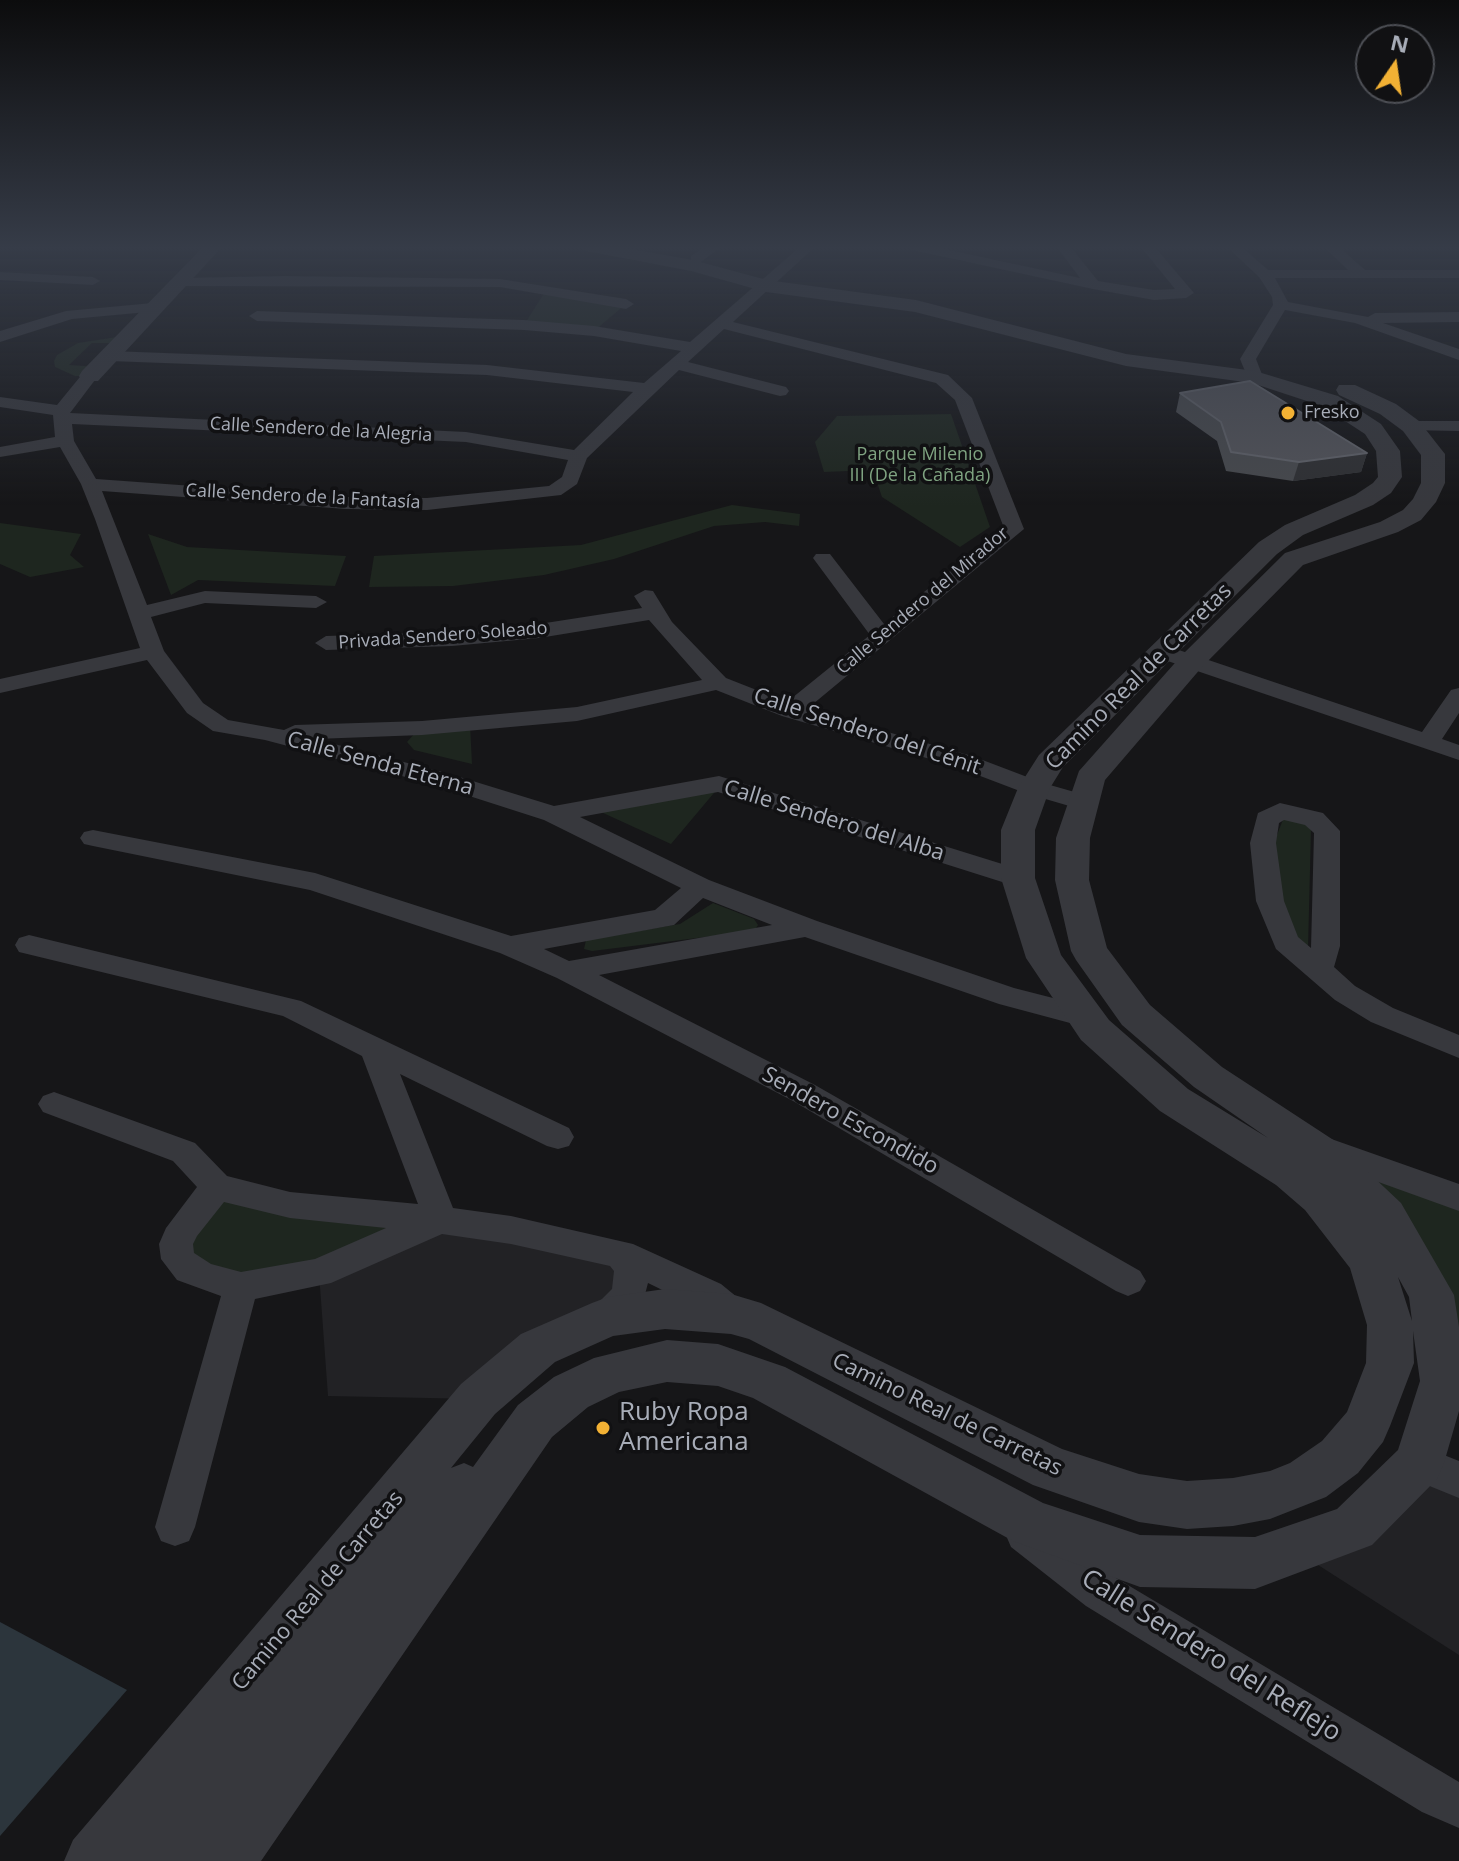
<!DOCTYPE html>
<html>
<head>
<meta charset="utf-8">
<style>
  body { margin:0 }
  #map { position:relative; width:1459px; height:1861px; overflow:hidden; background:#161618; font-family:"Open Sans",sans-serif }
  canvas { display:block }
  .north { position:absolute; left:1355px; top:24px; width:80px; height:80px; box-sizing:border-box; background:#111113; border:2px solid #4d4f55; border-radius:50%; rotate:13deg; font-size:22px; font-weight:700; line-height:32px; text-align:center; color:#a8adb8 }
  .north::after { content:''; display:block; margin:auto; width:28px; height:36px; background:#f2b134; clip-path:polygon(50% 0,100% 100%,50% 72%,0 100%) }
</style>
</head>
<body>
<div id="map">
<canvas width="1459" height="1861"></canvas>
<div class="north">N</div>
</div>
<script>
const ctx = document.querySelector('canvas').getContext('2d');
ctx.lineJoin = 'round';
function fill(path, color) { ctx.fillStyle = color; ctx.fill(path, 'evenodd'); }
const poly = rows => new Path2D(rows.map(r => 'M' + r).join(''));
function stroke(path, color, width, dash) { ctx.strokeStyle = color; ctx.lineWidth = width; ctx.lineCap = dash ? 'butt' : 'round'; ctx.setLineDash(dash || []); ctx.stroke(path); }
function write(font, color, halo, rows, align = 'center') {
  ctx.font = font + ' "Open Sans",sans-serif'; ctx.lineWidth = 7; ctx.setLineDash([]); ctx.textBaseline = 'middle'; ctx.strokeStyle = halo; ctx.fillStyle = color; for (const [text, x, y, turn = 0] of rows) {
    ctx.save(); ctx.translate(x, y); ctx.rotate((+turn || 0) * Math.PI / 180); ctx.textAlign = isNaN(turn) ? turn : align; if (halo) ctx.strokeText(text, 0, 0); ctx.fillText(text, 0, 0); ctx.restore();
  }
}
fill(poly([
  [441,1220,621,1254,629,1295,478,1399,328,1396,319,1273],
  [1419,1463,1459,1480,1459,1655,1293,1549]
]), '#222225');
fill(poly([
  [546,290,626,304,594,331,524,325],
  [130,335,122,343,92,343,69,365,99,367,90,376,75,376,55,367,54,361,57,355,78,343],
  [951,414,990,527,960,547,882,497,873,470,824,472,815,442,837,416],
  [732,505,800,514,799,526,765,522,714,526,614,559,544,575,453,586,369,587,374,556,581,545],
  [0,523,81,534,70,555,84,567,30,577,0,564],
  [148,534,187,547,346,556,335,586,198,580,171,595],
  [470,724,472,764,414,750,407,742,414,734],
  [719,787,671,844,601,812],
  [1284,817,1306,823,1311,830,1308,949,1297,940,1282,902,1275,840],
  [713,903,754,919,758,925,754,931,592,951,584,949,586,940,680,924],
  [1321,1152,1459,1198,1459,1369,1431,1295],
  [217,1187,441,1220,319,1273,203,1277,183,1228]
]), '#1e261f');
fill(poly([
  [0,1622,127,1690,0,1836]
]), '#2c353c');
fill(poly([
  [706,246,722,246,701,262,691,262,691,256,706,246],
  [801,246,816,246,733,322,948,375,972,398,1024,529,807,709,972,756,1043,783,1092,797,1096,802,1092,807,1083,810,1025,793,954,766,782,716,716,690,577,721,422,735,315,739,450,774,554,806,719,776,1028,872,1031,878,1028,884,1018,887,718,792,580,817,709,880,817,921,1014,988,1096,1009,1100,1016,1096,1023,1085,1027,999,1004,805,937,599,975,815,1085,1140,1271,1146,1281,1140,1291,1128,1296,1116,1291,793,1101,557,978,500,953,310,890,93,846,84,844,80,838,84,832,93,830,315,873,511,936,655,910,681,888,544,820,432,784,265,740,213,731,187,713,147,660,0,693,0,679,140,648,95,519,81,484,60,447,0,457,0,447,55,437,53,415,0,407,0,397,57,405,84,372,90,371,98,376,70,413,466,432,574,450,633,392,487,375,110,361,102,356,110,351,487,365,644,383,681,351,594,336,524,330,257,321,249,316,257,311,524,320,594,326,690,342,801,246],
  [724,329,936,383,955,400,1004,528,884,624,830,554,816,554,813,558,870,635,787,702,726,678,672,622,653,591,645,590,634,596,642,608,539,624,452,632,326,636,315,643,326,650,452,646,539,638,649,620,702,680,577,707,422,721,295,725,284,730,228,720,203,703,164,651,151,617,205,603,316,608,327,602,316,596,205,591,147,605,102,491,346,509,427,510,561,495,577,484,587,458,679,370,780,396,786,395,789,391,786,387,688,362,724,329],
  [72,424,466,442,568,460,562,477,549,486,427,498,346,497,96,479,74,441,72,424],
  [703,898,772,925,569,961,544,949,674,925,703,898],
  [905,246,930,246,1080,278,1056,246,1070,246,1098,281,1154,290,1175,289,1140,246,1154,246,1194,293,1186,298,1154,300,1093,289,912,250,905,246],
  [1226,246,1241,246,1268,270,1348,270,1323,246,1338,246,1365,270,1459,270,1459,278,1275,278,1288,302,1368,317,1375,313,1459,312,1459,322,1383,323,1459,349,1459,360,1355,323,1285,310,1256,359,1263,377,1255,382,1249,381,1240,359,1273,305,1272,297,1259,277,1226,246],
  [0,272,93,277,100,281,93,285,0,280,0,272],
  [285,276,500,279,626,299,634,304,626,309,500,287,178,286,171,282,178,278,285,276],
  [153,303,158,305,158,311,72,319,0,342,0,331,66,311,153,303],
  [1411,421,1459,421,1459,431,1405,430,1402,426,1405,422,1411,421],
  [1161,644,1422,732,1451,690,1459,688,1459,713,1442,739,1459,745,1459,760,1153,656,1150,651,1153,646,1161,644],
  [1280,803,1323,813,1340,831,1340,946,1334,967,1355,986,1393,1008,1459,1035,1459,1058,1371,1022,1335,1000,1276,949,1256,901,1250,843,1258,813,1280,803],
  [1284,820,1305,825,1314,833,1311,948,1298,937,1284,901,1276,843,1279,823,1284,820],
  [29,935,301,1001,569,1128,574,1137,569,1146,558,1149,547,1146,400,1074,453,1208,511,1216,633,1244,721,1284,743,1302,748,1313,743,1324,730,1328,717,1324,695,1306,648,1283,642,1306,621,1328,608,1332,595,1328,590,1317,595,1306,612,1289,614,1271,610,1266,511,1244,442,1234,331,1283,255,1299,195,1527,189,1541,175,1546,161,1541,155,1527,221,1296,177,1280,161,1259,159,1244,166,1228,197,1187,173,1161,43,1112,38,1104,43,1096,54,1092,195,1143,227,1176,290,1192,418,1204,362,1056,283,1016,19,952,15,945,19,938,29,935],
  [224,1202,290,1218,386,1228,315,1259,241,1272,211,1264,194,1253,193,1244,197,1236,224,1202],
  [1320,1135,1459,1184,1459,1211,1309,1157,1304,1148,1309,1139,1320,1135],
  [1419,1445,1459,1461,1459,1498,1405,1476,1400,1463,1405,1450,1419,1445],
  [1025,1514,1039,1519,1116,1578,1459,1782,1459,1828,1422,1812,1086,1606,1011,1547,1005,1533,1011,1519,1025,1514]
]), '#37383d');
fill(poly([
  [204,246,223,246,98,381,82,381,79,376,82,371,204,246],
  [577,246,614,246,693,260,767,280,916,300,1126,354,1255,371,1338,396,1381,424,1400,451,1402,477,1391,493,1373,505,1303,535,1277,554,1063,767,1050,788,1035,830,1035,878,1061,955,1109,1020,1188,1089,1268,1138,1194,1087,1122,1025,1076,960,1071,951,1055,880,1056,838,1079,771,1182,655,1285,553,1380,522,1403,510,1413,499,1421,483,1421,455,1403,431,1380,414,1339,395,1336,390,1339,385,1355,385,1396,404,1419,421,1441,449,1445,454,1445,483,1436,502,1421,520,1398,532,1303,565,1202,667,1105,780,1090,838,1089,880,1107,948,1150,1005,1222,1067,1335,1141,1401,1203,1454,1295,1459,1327,1459,1411,1444,1463,1437,1479,1372,1545,1255,1589,1140,1587,1013,1541,753,1398,718,1386,667,1382,619,1392,588,1407,552,1437,261,1861,64,1861,73,1840,461,1384,521,1334,592,1303,608,1297,665,1289,731,1294,761,1303,1062,1449,1139,1474,1187,1481,1233,1478,1270,1471,1290,1463,1322,1441,1347,1412,1366,1363,1367,1325,1350,1268,1305,1210,1276,1185,1160,1111,1081,1040,1026,958,1001,878,1001,830,1018,788,1039,755,1259,542,1285,525,1355,495,1373,483,1378,477,1376,451,1365,434,1322,406,1252,383,1126,366,915,312,766,292,691,271,586,251,577,246],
  [1398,1277,1409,1297,1412,1321,1398,1277],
  [665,1329,731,1334,749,1339,1033,1485,1139,1522,1187,1529,1233,1526,1270,1519,1326,1497,1358,1473,1383,1442,1390,1426,1414,1363,1413,1331,1420,1381,1398,1450,1337,1509,1255,1537,1140,1535,1043,1503,785,1367,718,1344,667,1340,594,1358,554,1377,518,1405,473,1467,464,1463,451,1468,495,1414,555,1362,613,1336,665,1329]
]), '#37383d');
fill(poly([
  [1180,393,1367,453,1361,472,1293,481,1226,471,1217,441,1176,412]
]), '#47494d');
fill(poly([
  [1367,453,1361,472,1293,481,1299,462]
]), '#2f3033');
const building = poly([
  [1250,381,1367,453,1299,462,1231,452,1221,422,1180,393,1250,381]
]);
fill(building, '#525359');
stroke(building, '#5f6168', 2);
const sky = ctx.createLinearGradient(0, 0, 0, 506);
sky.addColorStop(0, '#0c0c0d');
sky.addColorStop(0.49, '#363c48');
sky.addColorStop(1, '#363c4800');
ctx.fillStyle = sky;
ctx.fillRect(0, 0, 1459, 506);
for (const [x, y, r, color] of [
  [1288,413,8,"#f2b134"],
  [603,1428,8,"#f2b134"]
]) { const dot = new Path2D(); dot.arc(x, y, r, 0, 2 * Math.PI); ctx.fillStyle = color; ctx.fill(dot); stroke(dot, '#111113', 3); }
write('18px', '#a8adb8', '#111113', [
  ["Fresko",1304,413]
], 'left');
write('18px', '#a8adb8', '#111113', [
  ["Calle Sendero de la Alegria",321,430,3],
  ["Calle Sendero de la Fantasía",303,497,3],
  ["Calle Sendero del Mirador",923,601,-40],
  ["Privada Sendero Soleado",443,636,-4]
]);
write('18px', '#7fa381', '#111113', [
  ["Parque Milenio",920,455],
  ["III (De la Cañada)",920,476]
]);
write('22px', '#a8adb8', '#111113', [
  ["Camino Real de Carretas",1139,677,-45],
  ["Calle Sendero del Cénit",867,732,18],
  ["Calle Senda Eterna",380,764,15],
  ["Calle Sendero del Alba",834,821,17],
  ["Sendero Escondido",850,1121,29],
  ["Camino Real de Carretas",947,1415,26],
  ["Camino Real de Carretas",318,1591,-50]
]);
write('26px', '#a8adb8', '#111113', [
  ["Ruby Ropa",619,1413],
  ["Americana",619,1443]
], 'left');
write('26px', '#a8adb8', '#111113', [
  ["Calle Sendero del Reflejo",1211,1656,32]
]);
</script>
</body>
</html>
